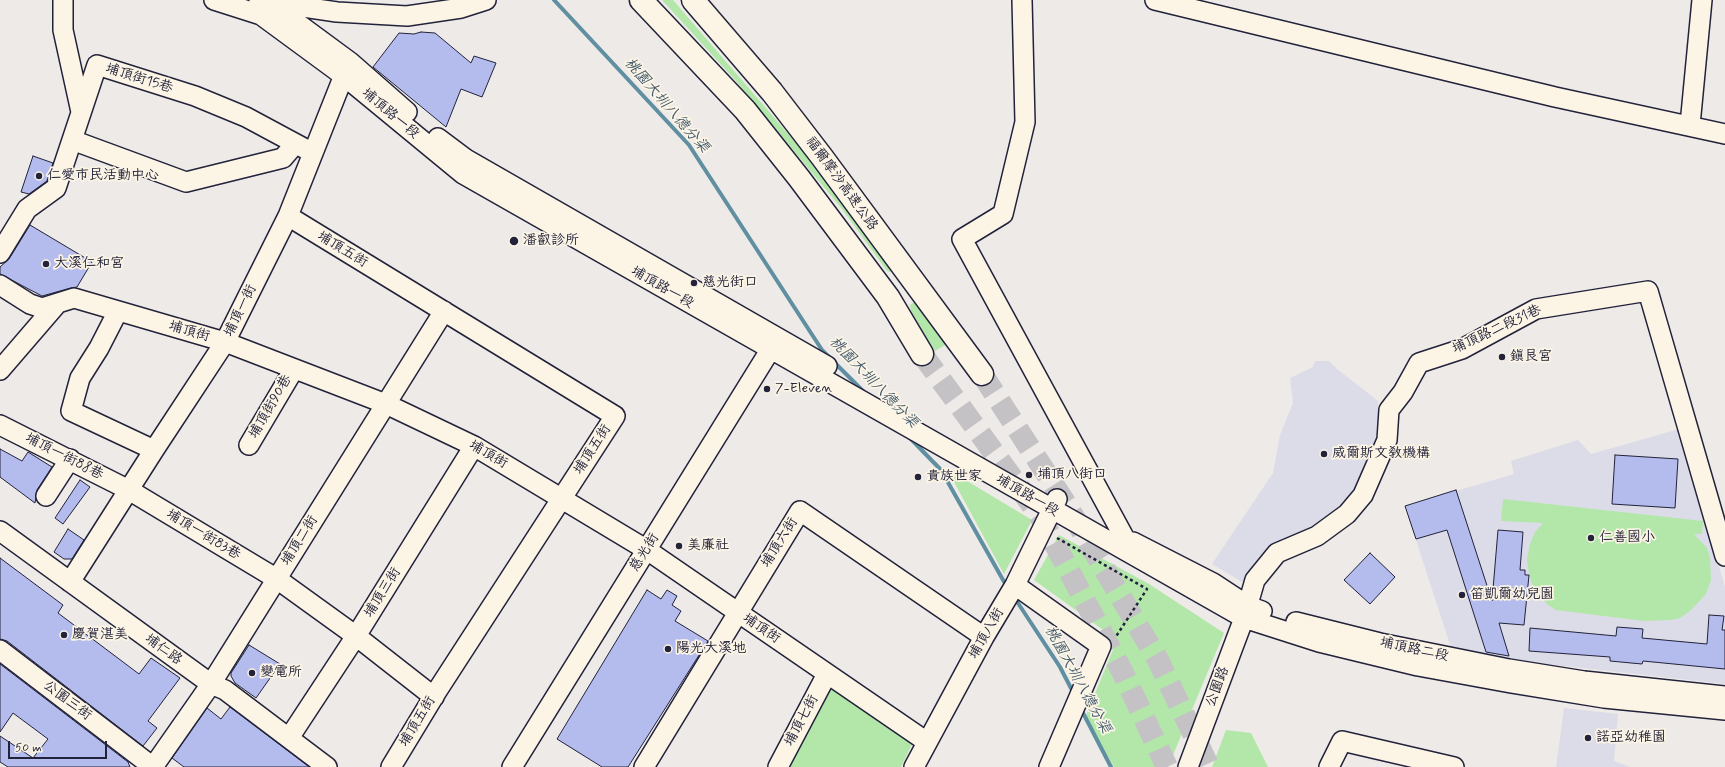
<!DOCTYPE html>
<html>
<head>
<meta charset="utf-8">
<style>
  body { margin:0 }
  #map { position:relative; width:1725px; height:767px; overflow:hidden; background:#edeae7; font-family:Mynerve,sans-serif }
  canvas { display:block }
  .scale { position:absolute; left:8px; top:741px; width:99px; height:18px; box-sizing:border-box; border:2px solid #22223b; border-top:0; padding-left:5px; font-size:12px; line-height:14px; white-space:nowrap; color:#22223b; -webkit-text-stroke:3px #fcf5e5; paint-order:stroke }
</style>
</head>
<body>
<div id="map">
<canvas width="1725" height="767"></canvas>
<div class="scale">50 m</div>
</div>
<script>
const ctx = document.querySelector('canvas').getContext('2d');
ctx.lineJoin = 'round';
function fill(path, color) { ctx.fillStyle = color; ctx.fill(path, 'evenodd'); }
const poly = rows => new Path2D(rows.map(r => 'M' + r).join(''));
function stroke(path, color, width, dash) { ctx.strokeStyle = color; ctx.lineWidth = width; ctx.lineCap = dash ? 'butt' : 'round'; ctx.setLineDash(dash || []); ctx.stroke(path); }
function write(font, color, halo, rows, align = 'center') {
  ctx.font = font + ' Mynerve,"LXGW WenKai TC",sans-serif'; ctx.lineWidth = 3.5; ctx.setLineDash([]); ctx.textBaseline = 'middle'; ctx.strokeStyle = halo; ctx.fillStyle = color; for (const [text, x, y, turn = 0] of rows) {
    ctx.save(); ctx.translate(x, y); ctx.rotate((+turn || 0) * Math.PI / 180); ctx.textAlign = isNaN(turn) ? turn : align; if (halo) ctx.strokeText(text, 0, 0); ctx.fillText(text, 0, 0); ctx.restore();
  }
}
fill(poly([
  [1315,361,1329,361,1337,369,1378,401,1379,436,1353,495,1327,519,1268,553,1244,583,1212,564,1273,473,1280,435,1293,403,1290,378,1313,367],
  [1679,429,1725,587,1725,684,1510,660,1452,651,1405,506,1514,474,1511,461,1578,440,1591,454],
  [1564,708,1618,714,1614,761,1630,767,1556,767]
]), '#dcdce9');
fill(poly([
  [662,0,673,0,796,143,847,205,892,270,890,272,887,271,842,209,736,81],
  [914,302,918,303,947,344,935,351,911,311,910,305],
  [947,469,1032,520,1004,574],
  [1503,499,1703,521,1702,534,1694,534,1707,548,1710,558,1711,580,1706,594,1690,611,1680,618,1671,620,1644,621,1556,610,1548,605,1534,590,1529,574,1527,559,1530,544,1535,532,1543,523,1501,521],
  [1059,535,1149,584,1224,633,1168,767,1114,767,1085,718,1117,640,1034,580],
  [830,686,913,742,901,767,788,767],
  [1226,730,1251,733,1268,767,1212,767]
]), '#b2e7a9');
stroke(poly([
  [554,0,689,145,822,350,865,393],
  [908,436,941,470,1007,587],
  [1014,597,1060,667,1074,694],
  [1081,709,1111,767]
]), '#5f8fa0', 4);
const building = poly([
  [421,32,435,33,471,63,474,56,496,63,482,97,461,89,446,127,373,67,399,33,414,34,421,32],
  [33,156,53,163,47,181,29,194,21,192,33,156],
  [30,225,92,262,77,287,71,288,42,296,0,274,0,267,9,259,30,225],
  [0,449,22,461,28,452,52,467,37,490,35,503,0,477,0,449],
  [1615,455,1678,459,1675,508,1612,504,1615,455],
  [80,480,90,487,63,524,55,518,80,480],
  [1456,490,1492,601,1498,530,1523,532,1520,570,1525,570,1525,575,1529,575,1524,625,1499,623,1509,656,1486,652,1447,530,1416,539,1405,506,1456,490],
  [68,529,84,540,72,559,64,559,54,552,68,529],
  [1370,553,1395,577,1370,604,1344,580,1370,553],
  [0,558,63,605,58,613,139,674,151,658,180,678,148,721,157,728,143,746,7,641,0,639,0,558],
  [647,590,661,599,667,590,677,596,672,605,681,611,675,621,708,641,628,767,602,767,557,739,647,590],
  [1709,615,1724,616,1722,630,1725,630,1725,669,1643,661,1642,664,1610,661,1610,657,1529,651,1530,628,1616,636,1617,627,1643,629,1642,638,1707,644,1709,615],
  [249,645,280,664,256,698,235,683,231,676,231,673,249,645],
  [0,664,128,762,130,767,8,767,0,762,0,736,33,758,48,739,13,713,0,732,0,664],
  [230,707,308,766,309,767,184,767,172,758,207,708,221,719,230,707]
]);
fill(building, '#b3bced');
stroke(building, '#22223b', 1);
stroke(poly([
  [922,354,1040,516,1122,671,1167,767],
  [982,374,1066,504,1158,660,1209,767]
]), '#c4c2c5', 22, [22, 11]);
const minor = poly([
  [63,0,63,30,81,112],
  [214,0,261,15,344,76,463,174,1244,618,1319,642,1418,666,1511,683,1604,698,1725,710],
  [259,0,274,6,350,62,407,112],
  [1022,0,1025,122,1003,214,962,239,1124,537],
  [1155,0,1555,97,1725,134],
  [271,8,283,4,337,12,407,16,461,8,486,0],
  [1690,125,1702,0],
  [438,138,466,159,827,366],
  [72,140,186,182,283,158,295,144],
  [288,216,615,416,437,691,391,767],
  [0,253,27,209,56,188,97,65,195,96,246,117,313,153],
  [0,285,30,304,42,308,74,298,225,342,386,404,474,446,647,550,927,742],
  [118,311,99,348,80,378,71,411,154,450],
  [0,370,56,305],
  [0,425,129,490,277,579,356,636,434,697],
  [249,445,294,369],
  [46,496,70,459],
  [0,531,211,684,225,690,327,767],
  [1133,542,1213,583,1248,606,1262,611],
  [70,582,154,450,225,342,288,216,348,65],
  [1015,585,1101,646,1049,767],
  [1296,622,1380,643,1509,669,1584,681,1725,696],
  [0,650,153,767],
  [289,738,356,636,474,446],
  [153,767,211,684,444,311],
  [512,767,777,339],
  [644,767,800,511,984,637],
  [778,767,827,674],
  [914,767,984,637,1015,585,1057,499],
  [1188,767,1244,618,1255,580,1277,553,1317,536,1347,514,1363,495,1387,440,1389,410,1403,392,1419,363,1462,349,1536,309,1648,291,1725,556],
  [1329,767,1342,741,1454,767]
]);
const highway = poly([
  [641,0,745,110,799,178,888,297,922,354],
  [693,0,772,92,822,157,982,374]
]);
stroke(minor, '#22223b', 22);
stroke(highway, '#22223b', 25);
stroke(poly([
  [1057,538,1147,589,1115,638]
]), '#22223b', 2.5, [3, 3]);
stroke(minor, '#fcf5e5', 19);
stroke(highway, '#fcf5e5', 22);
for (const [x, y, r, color] of [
  [39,176,4,"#22223b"],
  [514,241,5,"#22223b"],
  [46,264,4,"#22223b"],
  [694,283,4,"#22223b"],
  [1502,357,4,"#22223b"],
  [767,389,4,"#22223b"],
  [1324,454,4,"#22223b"],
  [1029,475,4,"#22223b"],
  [918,477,4,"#22223b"],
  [1591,538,4,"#22223b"],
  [679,546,4,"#22223b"],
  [1462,595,4,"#22223b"],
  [64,635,4,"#22223b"],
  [668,649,4,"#22223b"],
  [252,673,4,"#22223b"],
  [1588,738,4,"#22223b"]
]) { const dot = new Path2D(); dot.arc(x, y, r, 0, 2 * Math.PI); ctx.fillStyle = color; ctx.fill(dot); stroke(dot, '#fcf5e5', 1.5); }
write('14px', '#22223b', '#fcf5e5', [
  ["埔頂街15巷",139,79,17],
  ["埔頂路一段",390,114,40],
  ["福爾摩沙高速公路",841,184,54],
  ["埔頂五街",342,250,31],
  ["埔頂路一段",662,288,30],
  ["埔頂一街",241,311,-64],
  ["埔頂路二段31巷",1497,330,-25],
  ["埔頂街",189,332,16],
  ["埔頂街90巷",271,407,-60],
  ["埔頂五街",593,450,-57],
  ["埔頂街",488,455,30],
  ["埔頂一街88巷",64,457,27],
  ["埔頂路一段",1027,496,30],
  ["埔頂一街83巷",203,535,31],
  ["埔頂二街",300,541,-58],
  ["埔頂六街",780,543,-58],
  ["慈光街",645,553,-58],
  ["埔頂三街",383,593,-58],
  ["埔頂街",761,629,34],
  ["埔頂八街",987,634,-60],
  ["埔仁路",163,650,36],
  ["埔頂路二段",1414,650,12],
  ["公園路",1218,687,-69],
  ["公園三街",67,701,37],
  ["埔頂七街",802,721,-62],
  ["埔頂五街",418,722,-59]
]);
write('14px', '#22223b', '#fcf5e5', [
  ["仁愛市民活動中心",47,176],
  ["潘叡診所",523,241],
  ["大溪仁和宮",54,264],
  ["慈光街口",702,283],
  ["鎮艮宮",1510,357],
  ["7-Eleven",775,389],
  ["威爾斯文教機構",1332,454],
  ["埔頂八街口",1037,475],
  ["貴族世家",926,477],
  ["仁善國小",1599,538],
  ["美廉社",687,546],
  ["笛凱爾幼兒園",1470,595],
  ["慶賀湛美",72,635],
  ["陽光大溪地",676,649],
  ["變電所",260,673],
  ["諾亞幼稚園",1596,738]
], 'left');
write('italic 15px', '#41596e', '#fcf5e5', [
  ["桃園大圳八德分渠",666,106,49],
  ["桃園大圳八德分渠",873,383,46],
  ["桃園大圳八德分渠",1077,680,61]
]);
</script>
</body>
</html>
